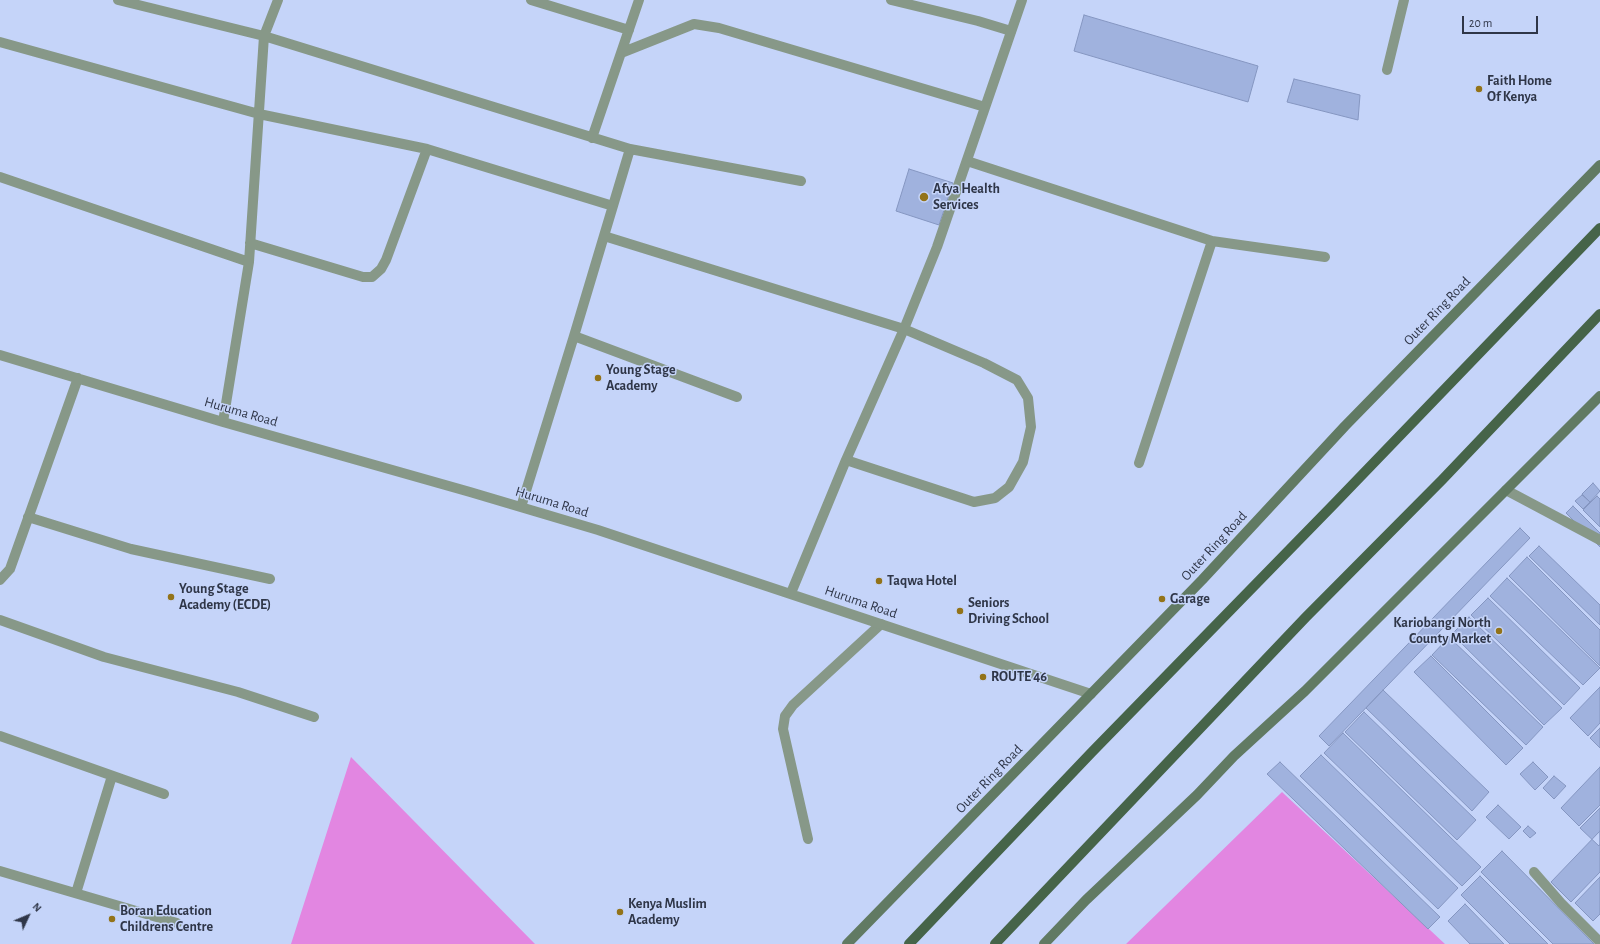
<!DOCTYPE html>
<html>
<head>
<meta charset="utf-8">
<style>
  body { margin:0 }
  #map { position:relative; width:1600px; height:944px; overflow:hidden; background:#c5d4f9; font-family:"Alegreya Sans",sans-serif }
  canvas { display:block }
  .north { position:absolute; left:8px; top:896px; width:40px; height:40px; -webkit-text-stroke:3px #c5d4f9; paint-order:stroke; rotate:46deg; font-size:11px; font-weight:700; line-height:16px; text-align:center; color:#2f3648 }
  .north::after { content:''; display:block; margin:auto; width:14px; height:18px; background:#2f3648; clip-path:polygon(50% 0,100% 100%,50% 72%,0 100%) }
  .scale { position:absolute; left:1462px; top:16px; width:76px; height:18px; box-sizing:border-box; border:2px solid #2f3648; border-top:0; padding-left:5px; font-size:12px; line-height:14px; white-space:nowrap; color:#2f3648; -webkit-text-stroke:3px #c5d4f9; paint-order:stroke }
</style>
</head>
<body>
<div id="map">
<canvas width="1600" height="944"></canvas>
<div class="north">N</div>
<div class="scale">20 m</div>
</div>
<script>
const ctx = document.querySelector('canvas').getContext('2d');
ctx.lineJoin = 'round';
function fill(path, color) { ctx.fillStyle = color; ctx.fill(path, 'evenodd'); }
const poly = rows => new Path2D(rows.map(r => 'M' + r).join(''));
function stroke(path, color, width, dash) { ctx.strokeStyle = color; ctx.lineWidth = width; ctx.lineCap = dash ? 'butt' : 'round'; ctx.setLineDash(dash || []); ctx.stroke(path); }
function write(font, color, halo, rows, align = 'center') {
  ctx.font = font + ' "Alegreya Sans",sans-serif'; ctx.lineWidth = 3; ctx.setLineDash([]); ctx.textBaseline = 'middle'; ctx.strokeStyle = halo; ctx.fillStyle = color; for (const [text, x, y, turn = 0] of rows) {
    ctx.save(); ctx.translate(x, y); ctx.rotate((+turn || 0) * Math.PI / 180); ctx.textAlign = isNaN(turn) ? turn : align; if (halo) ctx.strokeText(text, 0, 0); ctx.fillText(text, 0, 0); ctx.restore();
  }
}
fill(poly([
  [351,757,535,944,291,944],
  [1282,792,1445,944,1126,944]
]), '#e286e1');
const building = poly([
  [1084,15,1258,66,1248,102,1074,51,1084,15],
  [1294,79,1360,95,1358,120,1287,102,1294,79],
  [909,169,953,183,939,225,896,211,909,169],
  [1593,483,1600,491,1590,502,1582,494,1593,483],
  [1582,495,1590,502,1583,509,1575,501,1582,495],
  [1597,496,1600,499,1600,527,1583,510,1597,496],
  [1573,506,1600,533,1600,547,1566,513,1573,506],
  [1520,528,1530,538,1329,746,1319,736,1520,528],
  [1539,546,1600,605,1600,625,1529,556,1539,546],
  [1527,557,1600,630,1600,666,1509,576,1527,557],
  [1507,578,1600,668,1583,685,1490,596,1507,578],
  [1488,598,1580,688,1564,705,1471,615,1488,598],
  [1469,617,1562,708,1544,725,1452,634,1469,617],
  [1449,637,1543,727,1526,745,1432,655,1449,637],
  [1431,656,1523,748,1506,765,1414,672,1431,656],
  [1600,687,1600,723,1588,736,1570,718,1600,687],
  [1383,690,1489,792,1472,811,1366,708,1383,690],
  [1364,712,1476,820,1457,840,1345,732,1364,712],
  [1600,728,1600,748,1590,738,1600,728],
  [1343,733,1481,867,1462,886,1324,753,1343,733],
  [1321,755,1458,888,1438,909,1300,776,1321,755],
  [1280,762,1440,917,1428,929,1267,774,1280,762],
  [1533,762,1548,777,1535,790,1520,774,1533,762],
  [1600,767,1600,805,1579,826,1561,808,1600,767],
  [1554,776,1566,786,1554,799,1543,788,1554,776],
  [1498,805,1521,827,1509,839,1486,817,1498,805],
  [1600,808,1600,844,1599,846,1580,828,1600,808],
  [1528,826,1536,833,1530,838,1523,831,1528,826],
  [1600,831,1600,872,1571,902,1551,882,1600,831],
  [1502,851,1594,944,1553,944,1481,872,1502,851],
  [1480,876,1548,944,1510,944,1461,895,1480,876],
  [1600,877,1600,914,1593,921,1575,903,1600,877],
  [1465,904,1504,944,1470,944,1448,921,1465,904]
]);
fill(building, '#a0b2de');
stroke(building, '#8596c1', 1);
stroke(poly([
  [891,0,978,21,1011,31],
  [1387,70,1404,0],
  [808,839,783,729,785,716,793,705,881,624],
  [1534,872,1561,903,1600,942]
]), '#879888', 10);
stroke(poly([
  [118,0,264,36,630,149,574,336,737,397],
  [531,0,629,30],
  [0,42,259,114,427,149,613,206],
  [621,53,694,24,719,28,985,107],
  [592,138,639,0],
  [630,149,801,181],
  [967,161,1212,241,1325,257],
  [0,177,249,262,223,422],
  [604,236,904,329,984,363,1017,380,1028,398,1031,427,1023,462,1009,487,995,498,974,502,846,460],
  [250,243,363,277,372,277,381,269,386,260,427,149],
  [249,262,264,36,278,0],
  [0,355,223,422,470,492,598,530,1091,694],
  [1139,463,1212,241],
  [1506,490,1600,540],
  [521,507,574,336],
  [28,517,131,549,270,579],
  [0,580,10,569,78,378],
  [791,593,846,460,904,329,937,247,1022,0],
  [0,620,104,657,238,692,314,717],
  [0,736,164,794],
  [0,871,177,923],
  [76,893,112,776]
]), '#879888', 10);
stroke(poly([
  [847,944,1202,580,1345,426,1600,165],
  [1044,944,1086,900,1197,795,1234,756,1305,691,1600,396]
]), '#617a63', 10);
stroke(poly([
  [909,944,1092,752,1334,504,1600,228],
  [995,944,1306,617,1442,480,1600,314]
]), '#466449', 10);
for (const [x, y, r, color] of [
  [1479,89,4,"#937319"],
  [924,197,5,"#937319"],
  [598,378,4,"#937319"],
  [879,581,4,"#937319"],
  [171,597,4,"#937319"],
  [1162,599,4,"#937319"],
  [960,611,4,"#937319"],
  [1499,631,4,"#937319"],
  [983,677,4,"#937319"],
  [620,912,4,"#937319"],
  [112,919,4,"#937319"]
]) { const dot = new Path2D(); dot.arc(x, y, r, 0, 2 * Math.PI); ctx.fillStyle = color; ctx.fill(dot); stroke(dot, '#c5d4f9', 1.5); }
write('bold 14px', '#2f3648', '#c5d4f9', [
  ["Faith Home",1487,81],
  ["Of Kenya",1487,97],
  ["Afya Health",933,189],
  ["Services",933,205],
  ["Young Stage",606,370],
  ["Academy",606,386],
  ["Taqwa Hotel",887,581],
  ["Young Stage",179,589],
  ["Academy (ECDE)",179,605],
  ["Garage",1170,599],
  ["Seniors",968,603],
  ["Driving School",968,619],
  ["Kariobangi North",1491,623,"right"],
  ["County Market",1491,639,"right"],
  ["ROUTE 46",991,677],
  ["Kenya Muslim",628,904],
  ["Academy",628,920],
  ["Boran Education",120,911],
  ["Childrens Centre",120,927]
], 'left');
write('14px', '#2f3648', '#c5d4f9', [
  ["Outer Ring Road",1437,311,-46],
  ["Huruma Road",241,412,16],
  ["Huruma Road",552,502,17],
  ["Outer Ring Road",1214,546,-47],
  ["Huruma Road",861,602,19],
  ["Outer Ring Road",989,779,-46]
]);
</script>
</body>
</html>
